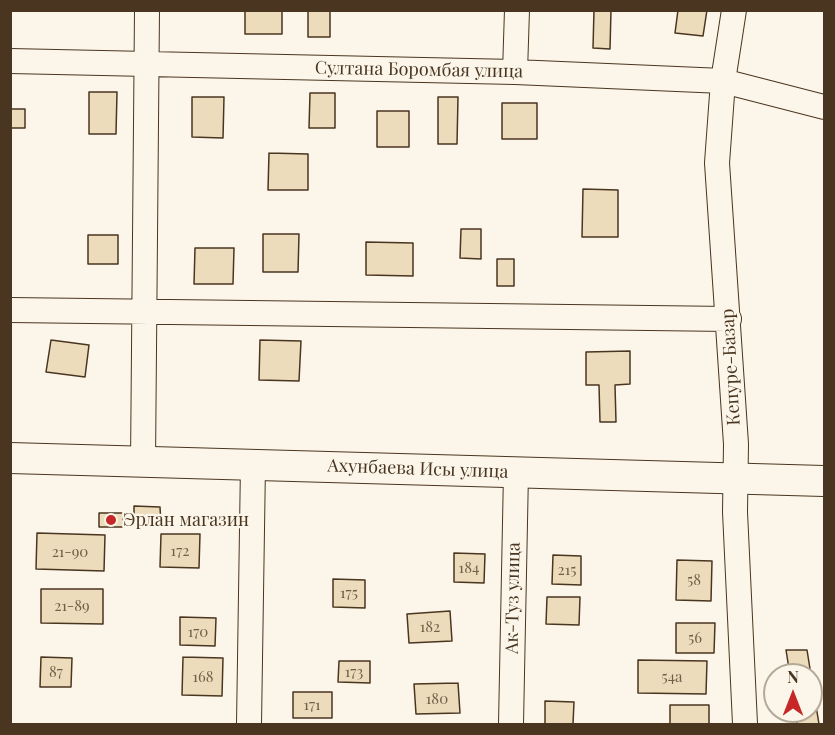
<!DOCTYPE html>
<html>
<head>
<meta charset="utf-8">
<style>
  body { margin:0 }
  #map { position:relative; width:835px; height:735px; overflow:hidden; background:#fbf6e9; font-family:"Playfair Display",serif }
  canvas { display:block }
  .frame { position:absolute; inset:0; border:12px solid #4a3520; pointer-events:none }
  .north { position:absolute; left:763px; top:663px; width:60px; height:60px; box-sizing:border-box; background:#fbf6e9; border:2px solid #b4a999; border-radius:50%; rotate:0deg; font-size:16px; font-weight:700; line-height:24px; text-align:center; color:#4a3520 }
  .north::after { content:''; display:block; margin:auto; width:21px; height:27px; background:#c62828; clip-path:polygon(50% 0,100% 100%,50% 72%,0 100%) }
</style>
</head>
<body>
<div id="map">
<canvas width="835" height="735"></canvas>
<div class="frame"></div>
<div class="north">N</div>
</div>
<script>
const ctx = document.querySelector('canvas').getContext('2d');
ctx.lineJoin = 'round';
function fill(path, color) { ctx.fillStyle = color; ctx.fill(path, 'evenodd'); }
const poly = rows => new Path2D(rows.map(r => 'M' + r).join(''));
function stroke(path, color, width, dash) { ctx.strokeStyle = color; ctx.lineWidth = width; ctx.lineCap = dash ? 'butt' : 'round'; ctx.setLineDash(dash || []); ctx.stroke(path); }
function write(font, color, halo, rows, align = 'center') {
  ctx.font = font + ' "Playfair Display",serif'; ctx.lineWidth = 4.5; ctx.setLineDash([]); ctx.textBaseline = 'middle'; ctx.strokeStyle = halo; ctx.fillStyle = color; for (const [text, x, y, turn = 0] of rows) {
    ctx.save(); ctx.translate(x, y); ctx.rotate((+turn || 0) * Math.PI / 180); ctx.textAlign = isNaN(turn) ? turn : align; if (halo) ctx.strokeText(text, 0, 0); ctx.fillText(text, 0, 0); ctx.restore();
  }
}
const building = poly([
  [245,10,282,10,282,34,245,34,245,10],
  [308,10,330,10,330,37,308,37,308,10],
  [594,10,611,10,610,49,593,48,594,10],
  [678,10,707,10,703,36,675,33,678,10],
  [89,92,117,92,116,134,89,134,89,92],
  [310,93,335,93,335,128,309,128,310,93],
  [192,97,224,97,223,138,192,137,192,97],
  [438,97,458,97,457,144,438,144,438,97],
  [502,103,537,103,537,139,502,139,502,103],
  [10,109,25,109,25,128,10,128,10,109],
  [377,111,409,111,409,147,377,147,377,111],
  [269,153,308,154,308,190,268,190,269,153],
  [583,189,618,190,618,237,582,237,583,189],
  [461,229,481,229,481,259,460,258,461,229],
  [263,234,299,234,298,272,263,272,263,234],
  [88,235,118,235,118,264,88,264,88,235],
  [366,242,413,243,413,276,366,275,366,242],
  [195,248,234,248,233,284,194,284,195,248],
  [497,259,514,259,514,286,497,286,497,259],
  [51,340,89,345,85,377,46,372,51,340],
  [260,340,301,341,299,381,259,380,260,340],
  [630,351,630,384,615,385,616,422,600,422,599,385,586,385,586,352,630,351],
  [134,506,160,507,161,524,134,523,134,506],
  [99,513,123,513,123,527,99,527,99,513],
  [37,533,105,535,104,571,36,569,37,533],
  [161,534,200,534,199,568,160,567,161,534],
  [454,553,485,554,484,583,454,582,454,553],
  [553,555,581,556,581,585,552,584,553,555],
  [677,560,712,561,711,601,676,600,677,560],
  [333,579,365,580,365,608,333,607,333,579],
  [41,589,103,589,103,624,41,623,41,589],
  [547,597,580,597,579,625,546,624,547,597],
  [450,611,452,641,409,643,407,614,450,611],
  [180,617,216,618,215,646,180,645,180,617],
  [676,623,715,623,714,653,676,653,676,623],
  [786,650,807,650,811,675,790,675,786,650],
  [41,657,72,658,71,687,40,687,41,657],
  [183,657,223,658,222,696,182,695,183,657],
  [638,660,707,661,706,694,638,693,638,660],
  [339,661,370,661,370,683,338,682,339,661],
  [811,676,819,724,797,724,795,711,811,711,811,676],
  [458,683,460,713,416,714,414,684,458,683],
  [293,692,332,692,332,718,293,718,293,692],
  [545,701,574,702,573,724,545,724,545,701],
  [670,705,709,705,709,724,670,724,670,705]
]);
fill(building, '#ecdcbc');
stroke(building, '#4a3520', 1.5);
const minor = poly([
  [734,10,723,81,717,163,736,444,735,512,745,724],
  [10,61,515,72,723,81,824,107],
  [515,72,517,10],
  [10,310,729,319],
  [143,462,147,10],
  [249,724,253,464],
  [511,724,516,472]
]);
const major = poly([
  [10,458,824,481]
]);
stroke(minor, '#4a3520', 26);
stroke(major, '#4a3520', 32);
stroke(minor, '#fbf6e9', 24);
stroke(major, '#fbf6e9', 30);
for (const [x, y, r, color] of [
  [111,520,6,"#c62828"]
]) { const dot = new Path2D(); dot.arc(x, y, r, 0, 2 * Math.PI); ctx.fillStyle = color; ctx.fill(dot); stroke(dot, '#fbf6e9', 2); }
write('15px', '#725f47', null, [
  ["172",180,551],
  ["21-90",70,552],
  ["184",469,568],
  ["215",567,570],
  ["58",694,580],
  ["175",349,593],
  ["21-89",72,606],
  ["182",430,627],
  ["170",198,632],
  ["56",695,638],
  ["87",56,672],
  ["173",354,672],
  ["168",203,677],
  ["54а",672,677],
  ["180",437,699],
  ["171",312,705]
]);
write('18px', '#4a3520', '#fbf6e9', [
  ["Султана Боромбая улица",419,70,1],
  ["Кепуре-Базар",731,367,-93],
  ["Ахунбаева Исы улица",418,469,2],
  ["Ак-Туз улица",513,598,-89]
]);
write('18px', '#4a3520', '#fbf6e9', [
  ["Эрлан магазин",123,520]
], 'left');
</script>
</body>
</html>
